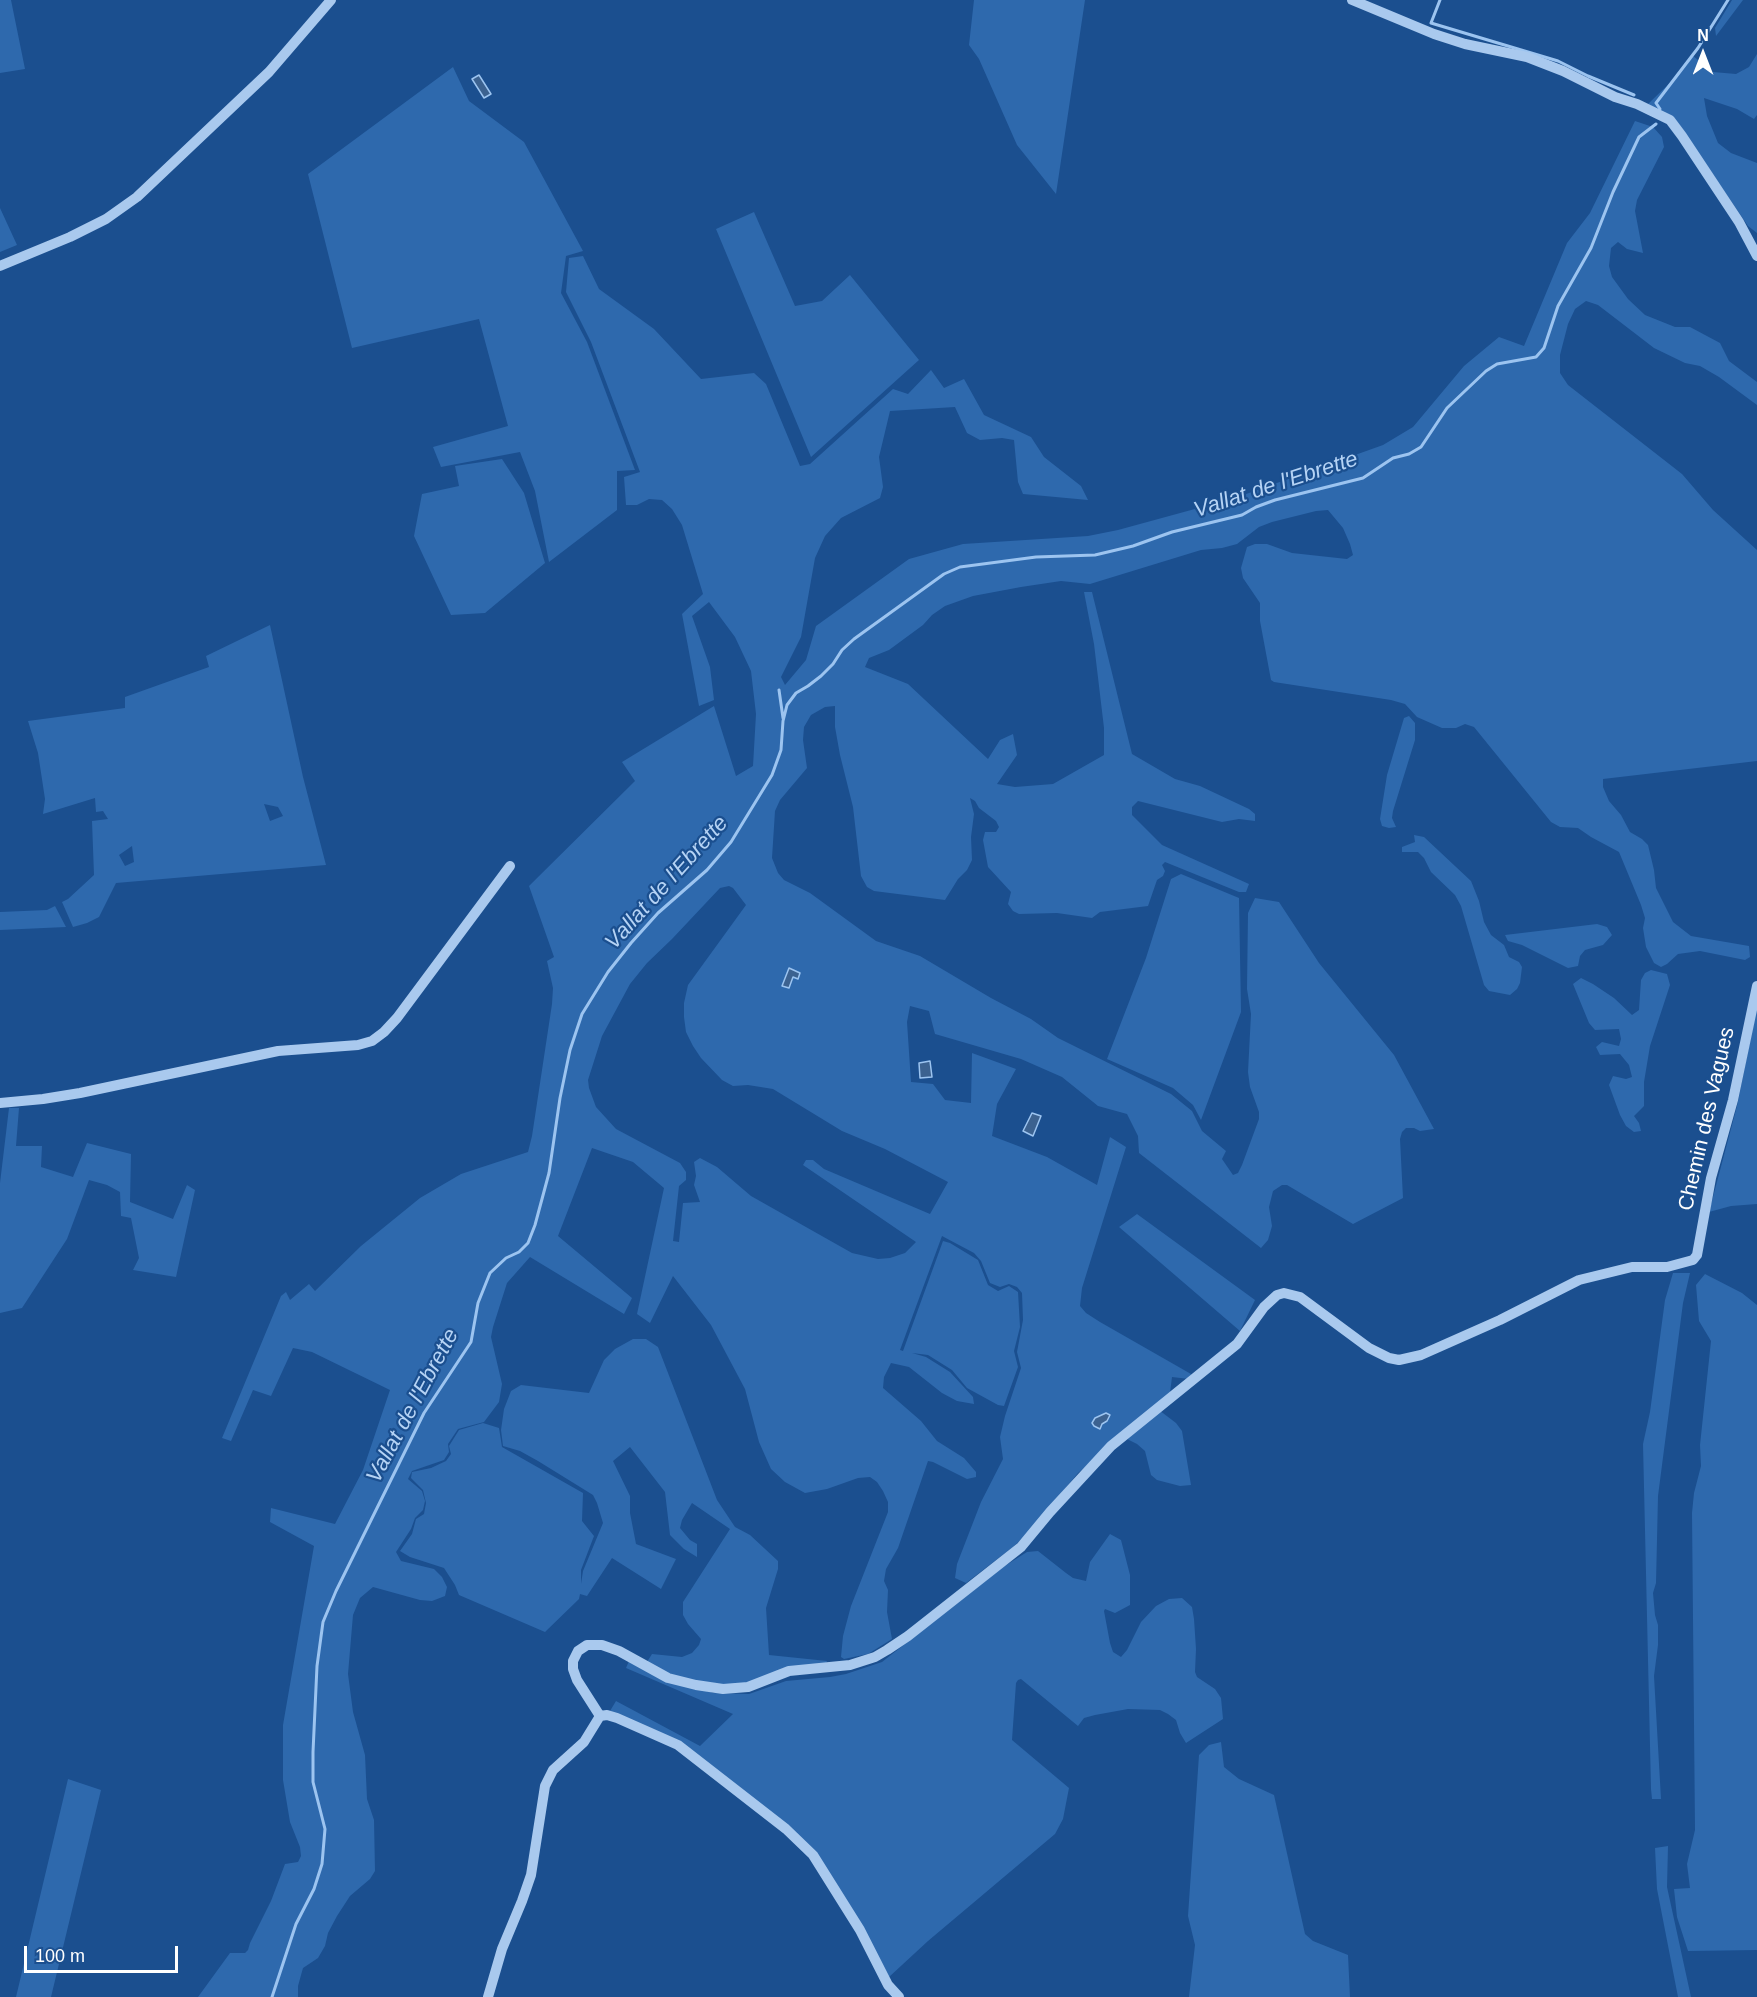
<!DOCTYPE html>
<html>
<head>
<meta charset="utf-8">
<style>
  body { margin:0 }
  #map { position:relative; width:1757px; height:1997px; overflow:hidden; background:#1b4f8f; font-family:Helvetica,sans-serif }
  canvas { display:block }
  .north { position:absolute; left:1673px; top:24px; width:60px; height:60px; -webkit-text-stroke:4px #1b4f8f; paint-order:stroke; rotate:0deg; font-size:16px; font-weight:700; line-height:24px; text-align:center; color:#fff }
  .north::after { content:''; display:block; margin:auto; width:21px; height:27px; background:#fff; clip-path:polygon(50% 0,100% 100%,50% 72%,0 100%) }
  .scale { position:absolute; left:24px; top:1946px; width:154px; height:27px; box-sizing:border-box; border:3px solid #fff; border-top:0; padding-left:8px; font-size:18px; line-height:21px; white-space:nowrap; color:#fff; -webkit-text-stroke:4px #1b4f8f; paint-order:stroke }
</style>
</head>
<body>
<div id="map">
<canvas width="1757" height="1997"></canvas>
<div class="north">N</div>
<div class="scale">100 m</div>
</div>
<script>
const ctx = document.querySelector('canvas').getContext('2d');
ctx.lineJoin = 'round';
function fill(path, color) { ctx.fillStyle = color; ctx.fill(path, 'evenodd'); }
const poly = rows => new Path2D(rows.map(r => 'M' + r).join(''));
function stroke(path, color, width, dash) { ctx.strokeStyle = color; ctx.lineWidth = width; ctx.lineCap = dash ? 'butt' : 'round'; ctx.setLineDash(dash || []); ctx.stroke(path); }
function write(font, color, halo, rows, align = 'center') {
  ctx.font = font + ' Helvetica,sans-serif'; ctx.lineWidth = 4.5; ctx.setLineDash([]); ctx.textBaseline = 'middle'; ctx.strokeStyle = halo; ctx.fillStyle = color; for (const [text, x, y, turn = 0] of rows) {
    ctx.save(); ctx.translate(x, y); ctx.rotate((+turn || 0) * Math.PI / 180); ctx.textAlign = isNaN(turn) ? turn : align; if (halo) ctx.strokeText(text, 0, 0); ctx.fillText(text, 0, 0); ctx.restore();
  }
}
fill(poly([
  [0,0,11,0,25,69,0,73],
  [974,0,1085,0,1056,194,1017,145,979,59,969,45],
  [1732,0,1743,0,1716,36,1715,28],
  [1757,54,1757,115,1754,119,1737,109,1704,98,1707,116,1718,143,1731,153,1757,163,1757,233,1748,226,1682,129,1668,117,1648,104,1676,77,1693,56,1713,72,1736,74,1749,67],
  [453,67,469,101,524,142,583,251,566,256,561,293,587,342,635,470,617,471,617,510,549,562,535,491,520,452,441,467,433,447,508,426,479,319,352,348,308,174],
  [1635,121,1653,127,1662,137,1664,147,1637,200,1635,211,1643,253,1627,249,1618,242,1611,248,1609,266,1612,277,1628,299,1645,315,1675,327,1690,327,1720,343,1729,361,1757,382,1757,405,1719,377,1700,366,1685,363,1654,348,1598,305,1586,301,1575,309,1568,324,1560,355,1560,373,1568,385,1682,474,1713,510,1757,550,1757,761,1603,779,1603,787,1609,801,1621,815,1630,832,1642,839,1648,845,1654,870,1656,888,1673,922,1691,936,1749,946,1750,957,1745,960,1700,951,1678,954,1667,964,1661,967,1654,963,1646,947,1643,928,1645,918,1641,905,1619,852,1591,837,1578,828,1560,827,1551,822,1474,727,1465,724,1456,728,1442,728,1417,717,1405,704,1391,700,1274,682,1271,680,1260,621,1260,603,1243,578,1241,568,1247,547,1255,544,1267,544,1292,553,1347,559,1353,555,1350,544,1343,528,1328,510,1316,511,1272,522,1259,527,1237,544,1222,548,1201,550,1090,584,1061,581,1021,587,973,596,945,606,932,615,923,625,889,650,869,658,865,667,908,684,988,759,1000,740,1013,734,1017,755,997,784,1015,787,1053,784,1104,755,1104,728,1094,644,1084,592,1092,592,1132,754,1175,779,1200,786,1249,809,1255,814,1255,821,1239,819,1222,822,1138,801,1132,807,1132,815,1162,845,1249,884,1246,892,1239,892,1165,862,1162,865,1165,871,1163,876,1157,880,1148,906,1100,912,1092,918,1057,913,1019,914,1013,911,1008,904,1011,892,988,867,983,840,985,832,996,832,999,827,996,821,979,808,975,801,970,798,974,814,971,837,972,860,967,870,958,879,945,900,874,891,867,887,861,876,853,807,840,755,835,727,835,706,825,707,811,715,804,727,803,740,807,768,780,800,775,811,772,858,778,873,784,880,810,893,876,941,920,956,991,998,1031,1019,1058,1038,1171,1094,1192,1111,1202,1131,1226,1151,1222,1159,1233,1175,1238,1173,1242,1165,1259,1119,1259,1112,1250,1087,1248,1072,1251,1014,1247,989,1248,913,1255,898,1279,902,1319,963,1394,1055,1434,1129,1420,1131,1414,1128,1406,1128,1402,1132,1400,1139,1403,1198,1353,1224,1287,1185,1282,1185,1273,1191,1269,1207,1272,1226,1268,1240,1261,1248,1139,1153,1138,1136,1127,1114,1098,1106,1062,1077,1021,1059,935,1034,929,1011,910,1006,907,1022,911,1082,933,1084,945,1100,971,1103,972,1053,1016,1069,997,1104,992,1136,1047,1157,1097,1185,1110,1137,1126,1147,1082,1288,1080,1306,1086,1313,1100,1322,1191,1374,1189,1379,1172,1377,1170,1393,1155,1407,1176,1423,1182,1431,1191,1485,1180,1486,1157,1480,1151,1475,1145,1451,1137,1444,1121,1436,1078,1473,1029,1532,1013,1547,966,1583,955,1578,957,1564,981,1502,1003,1459,1000,1437,1005,1416,1021,1368,1017,1352,1023,1320,1022,1293,1017,1287,1009,1284,1000,1287,990,1283,981,1261,974,1253,942,1236,900,1350,903,1351,943,1241,950,1243,978,1260,988,1285,998,1291,1009,1286,1018,1292,1020,1327,1014,1351,1018,1367,1004,1406,998,1405,967,1388,952,1370,928,1355,912,1353,926,1357,950,1372,973,1397,974,1404,957,1401,942,1393,909,1367,891,1363,884,1377,883,1388,921,1421,937,1441,964,1458,976,1472,976,1477,967,1479,933,1462,928,1461,898,1548,886,1569,884,1581,888,1590,887,1612,892,1639,868,1654,844,1659,841,1657,843,1636,851,1606,888,1512,888,1502,883,1491,877,1482,870,1477,858,1478,827,1489,805,1493,785,1482,771,1469,759,1442,745,1389,711,1325,673,1276,650,1323,637,1314,664,1188,633,1162,592,1148,558,1236,632,1298,624,1314,530,1257,507,1283,493,1327,491,1337,502,1384,499,1402,484,1422,458,1429,448,1444,449,1452,444,1460,412,1471,408,1479,422,1491,425,1501,423,1510,415,1518,411,1529,396,1552,401,1561,434,1569,442,1577,447,1587,445,1596,432,1601,420,1600,373,1587,360,1598,353,1615,348,1674,353,1712,365,1755,367,1799,374,1820,375,1871,370,1879,350,1896,337,1916,328,1933,325,1946,318,1958,303,1968,298,1986,298,1997,198,1997,230,1953,245,1953,248,1950,250,1943,271,1901,285,1864,298,1862,301,1856,300,1847,290,1822,283,1780,283,1725,314,1546,270,1522,271,1508,335,1524,363,1470,390,1390,312,1352,293,1348,271,1396,253,1390,231,1441,222,1438,281,1296,286,1292,290,1300,309,1284,315,1291,361,1246,420,1198,461,1174,528,1152,532,1136,552,1004,553,988,547,961,554,957,529,886,635,781,622,762,714,706,736,776,753,766,756,714,751,671,735,637,709,602,692,616,710,667,714,700,699,706,682,614,703,594,682,525,672,509,662,500,649,499,637,505,626,505,624,477,640,472,591,342,566,292,569,258,583,256,599,289,654,329,701,379,754,373,766,384,800,466,810,464,893,389,908,394,931,370,944,388,964,379,984,415,1031,437,1044,457,1081,486,1088,500,1023,494,1018,482,1014,440,1002,438,980,440,967,433,955,407,890,411,879,457,883,487,880,498,841,518,825,536,815,558,801,637,781,677,785,685,806,660,816,626,909,559,963,544,1088,536,1118,530,1235,498,1383,445,1413,427,1464,366,1499,337,1524,346,1567,243,1590,213],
  [729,886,733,888,746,905,688,985,684,1003,684,1017,686,1032,693,1046,701,1058,722,1080,733,1086,748,1085,773,1089,842,1131,885,1149,948,1182,930,1214,824,1169,813,1160,806,1160,803,1165,916,1242,905,1253,890,1258,878,1259,852,1253,751,1196,717,1167,700,1158,694,1162,696,1176,694,1185,700,1202,683,1203,679,1242,673,1241,679,1186,686,1180,686,1172,680,1163,616,1129,596,1107,589,1088,588,1080,602,1036,630,984,647,963,672,939,720,888],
  [0,208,17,245,0,252],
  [754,212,795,306,822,301,850,275,919,360,811,457,716,229],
  [502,459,524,493,545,563,485,613,451,615,414,536,422,494,459,486,455,466],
  [270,625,303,777,326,865,116,883,99,917,87,923,73,927,62,902,68,899,94,875,92,821,108,819,103,811,96,812,95,798,43,814,45,799,38,753,28,721,125,708,125,697,209,667,206,656],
  [264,804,278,807,283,816,270,821],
  [132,846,134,862,125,866,119,855],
  [1409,716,1415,723,1415,740,1393,811,1392,818,1396,827,1389,828,1382,826,1380,819,1387,775,1404,718],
  [1414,835,1424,837,1471,881,1479,901,1484,922,1491,935,1504,945,1509,957,1519,962,1522,967,1520,983,1517,989,1510,995,1489,991,1484,985,1461,906,1455,895,1431,872,1424,858,1418,852,1402,852,1402,847,1415,842],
  [1181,874,1239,898,1241,1012,1201,1120,1193,1105,1173,1088,1107,1059,1146,958,1171,879],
  [55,906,66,927,0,930,0,912,47,910],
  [1597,924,1607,927,1612,935,1603,945,1585,950,1580,956,1578,966,1568,968,1522,945,1508,941,1505,935],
  [1651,970,1667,974,1670,985,1650,1046,1644,1082,1644,1106,1634,1116,1639,1123,1641,1131,1634,1132,1626,1126,1620,1115,1609,1085,1613,1076,1626,1079,1632,1077,1629,1065,1620,1054,1600,1055,1596,1047,1602,1042,1619,1046,1621,1039,1619,1029,1595,1030,1589,1023,1573,984,1581,978,1593,984,1614,998,1632,1015,1639,1010,1641,980,1645,973],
  [1757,1007,1757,1204,1731,1206,1709,1212,1737,1106],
  [9,1108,19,1108,16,1146,42,1146,41,1167,73,1177,87,1143,131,1154,130,1202,173,1219,187,1185,195,1190,176,1277,133,1270,139,1258,131,1218,121,1216,120,1192,107,1185,89,1180,67,1239,22,1308,0,1313,0,1183],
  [1137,1214,1255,1300,1240,1331,1119,1227],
  [1673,1273,1690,1273,1683,1303,1658,1496,1656,1583,1653,1593,1655,1615,1658,1625,1658,1645,1654,1676,1661,1799,1652,1799,1651,1789,1643,1444,1650,1412,1665,1300],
  [1705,1274,1742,1293,1757,1305,1757,1950,1688,1951,1677,1917,1674,1889,1690,1888,1687,1864,1695,1830,1692,1513,1694,1493,1701,1466,1700,1445,1711,1341,1699,1321,1696,1285],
  [633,1339,646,1339,658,1347,717,1500,735,1527,750,1535,778,1561,778,1569,766,1608,769,1655,827,1661,825,1666,736,1688,669,1676,647,1662,652,1654,682,1657,692,1653,699,1645,701,1639,688,1624,683,1615,683,1602,730,1529,692,1503,682,1520,680,1528,690,1540,697,1544,697,1557,684,1549,670,1535,665,1492,630,1447,613,1461,630,1496,630,1513,636,1544,676,1559,661,1589,612,1558,587,1596,580,1594,579,1599,545,1632,459,1595,455,1585,444,1568,410,1557,400,1551,412,1534,416,1519,424,1514,426,1503,423,1490,411,1478,412,1472,431,1468,446,1461,451,1454,449,1446,459,1430,483,1423,499,1428,502,1447,583,1493,582,1521,594,1536,581,1570,581,1584,583,1571,603,1523,597,1503,593,1495,538,1461,520,1451,503,1446,501,1430,504,1409,511,1391,521,1385,589,1393,604,1360,615,1349],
  [1110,1534,1121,1540,1130,1575,1130,1605,1115,1613,1105,1609,1104,1611,1110,1643,1113,1652,1121,1657,1127,1650,1141,1622,1156,1606,1169,1599,1182,1598,1192,1607,1194,1619,1196,1649,1195,1672,1197,1677,1215,1689,1221,1698,1223,1719,1186,1743,1180,1733,1176,1720,1168,1714,1160,1710,1128,1709,1095,1715,1084,1718,1078,1726,1021,1679,1018,1680,1016,1683,1012,1740,1069,1788,1063,1819,1055,1834,928,1941,889,1977,808,1846,681,1744,610,1711,616,1701,700,1746,733,1714,626,1668,629,1661,713,1693,749,1694,786,1681,830,1677,846,1674,882,1662,1003,1567,1027,1552,1038,1551,1066,1573,1073,1578,1086,1581,1090,1562],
  [1221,1742,1224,1767,1239,1779,1274,1795,1305,1934,1313,1941,1348,1955,1350,1997,1189,1997,1195,1945,1188,1916,1199,1755,1209,1745],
  [68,1779,101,1790,51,1997,16,1997],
  [1668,1846,1667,1887,1691,1997,1678,1997,1657,1889,1655,1848]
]), '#2e69ad');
const water = poly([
  [479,75,491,94,484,98,472,79,479,75],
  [789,968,800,973,798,979,793,977,789,988,782,986,789,968],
  [930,1061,932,1077,920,1078,919,1063,930,1061],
  [1032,1113,1041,1116,1033,1136,1023,1131,1032,1113],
  [1106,1413,1110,1415,1107,1421,1102,1424,1100,1429,1094,1426,1092,1423,1095,1418,1106,1413]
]);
fill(water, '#3c6290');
stroke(water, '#9cc4f0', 1.5);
stroke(poly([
  [1440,0,1431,23,1558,61,1588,76,1634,95],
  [1660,109,1656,103,1698,48,1728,0],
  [779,690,783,718],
  [272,1997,296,1924,314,1889,322,1864,325,1829,313,1782,313,1752,317,1666,323,1622,336,1591,424,1413,471,1342,478,1303,490,1273,506,1258,519,1252,528,1243,535,1225,549,1173,560,1098,570,1050,582,1014,608,972,631,943,658,913,707,870,731,842,772,775,781,750,783,721,787,705,796,693,808,686,821,676,833,664,842,650,854,639,944,574,960,567,1036,557,1095,555,1133,546,1172,532,1242,515,1256,507,1275,500,1363,478,1393,458,1409,454,1421,447,1447,408,1486,371,1497,364,1536,357,1544,348,1558,306,1591,248,1613,192,1639,137,1656,124]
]), '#9cc4f0', 3);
stroke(poly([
  [1352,0,1434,34,1465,44,1527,57,1563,71,1615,97,1637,104,1670,120,1682,136,1739,222,1757,256],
  [0,266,70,237,106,219,137,197,269,72,331,0],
  [0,1103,43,1099,80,1093,278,1051,358,1045,372,1041,384,1032,397,1018,510,866],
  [600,1716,577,1680,573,1669,573,1661,578,1651,587,1645,602,1645,619,1651,668,1678,696,1685,723,1689,748,1687,789,1671,850,1665,875,1657,887,1650,908,1636,1021,1547,1050,1512,1111,1446,1237,1344,1264,1307,1277,1295,1284,1293,1300,1297,1369,1348,1389,1358,1399,1360,1421,1355,1500,1320,1579,1280,1632,1267,1667,1267,1693,1260,1697,1255,1711,1178,1733,1100,1757,986],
  [600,1716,607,1715,617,1718,678,1745,786,1829,813,1855,860,1930,888,1985,899,1997],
  [488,1997,502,1949,522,1901,531,1875,545,1786,553,1770,584,1742,600,1716]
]), '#a9c9ee', 10);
write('21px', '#fff', '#1b4f8f', [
  ["Chemin des Vagues",1707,1119,-77]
]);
write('italic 22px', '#b5d3f5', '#1b4f8f', [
  ["Vallat de l'Ebrette",1276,485,-18],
  ["Vallat de l'Ebrette",667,883,-48],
  ["Vallat de l'Ebrette",413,1406,-62]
]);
</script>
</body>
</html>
